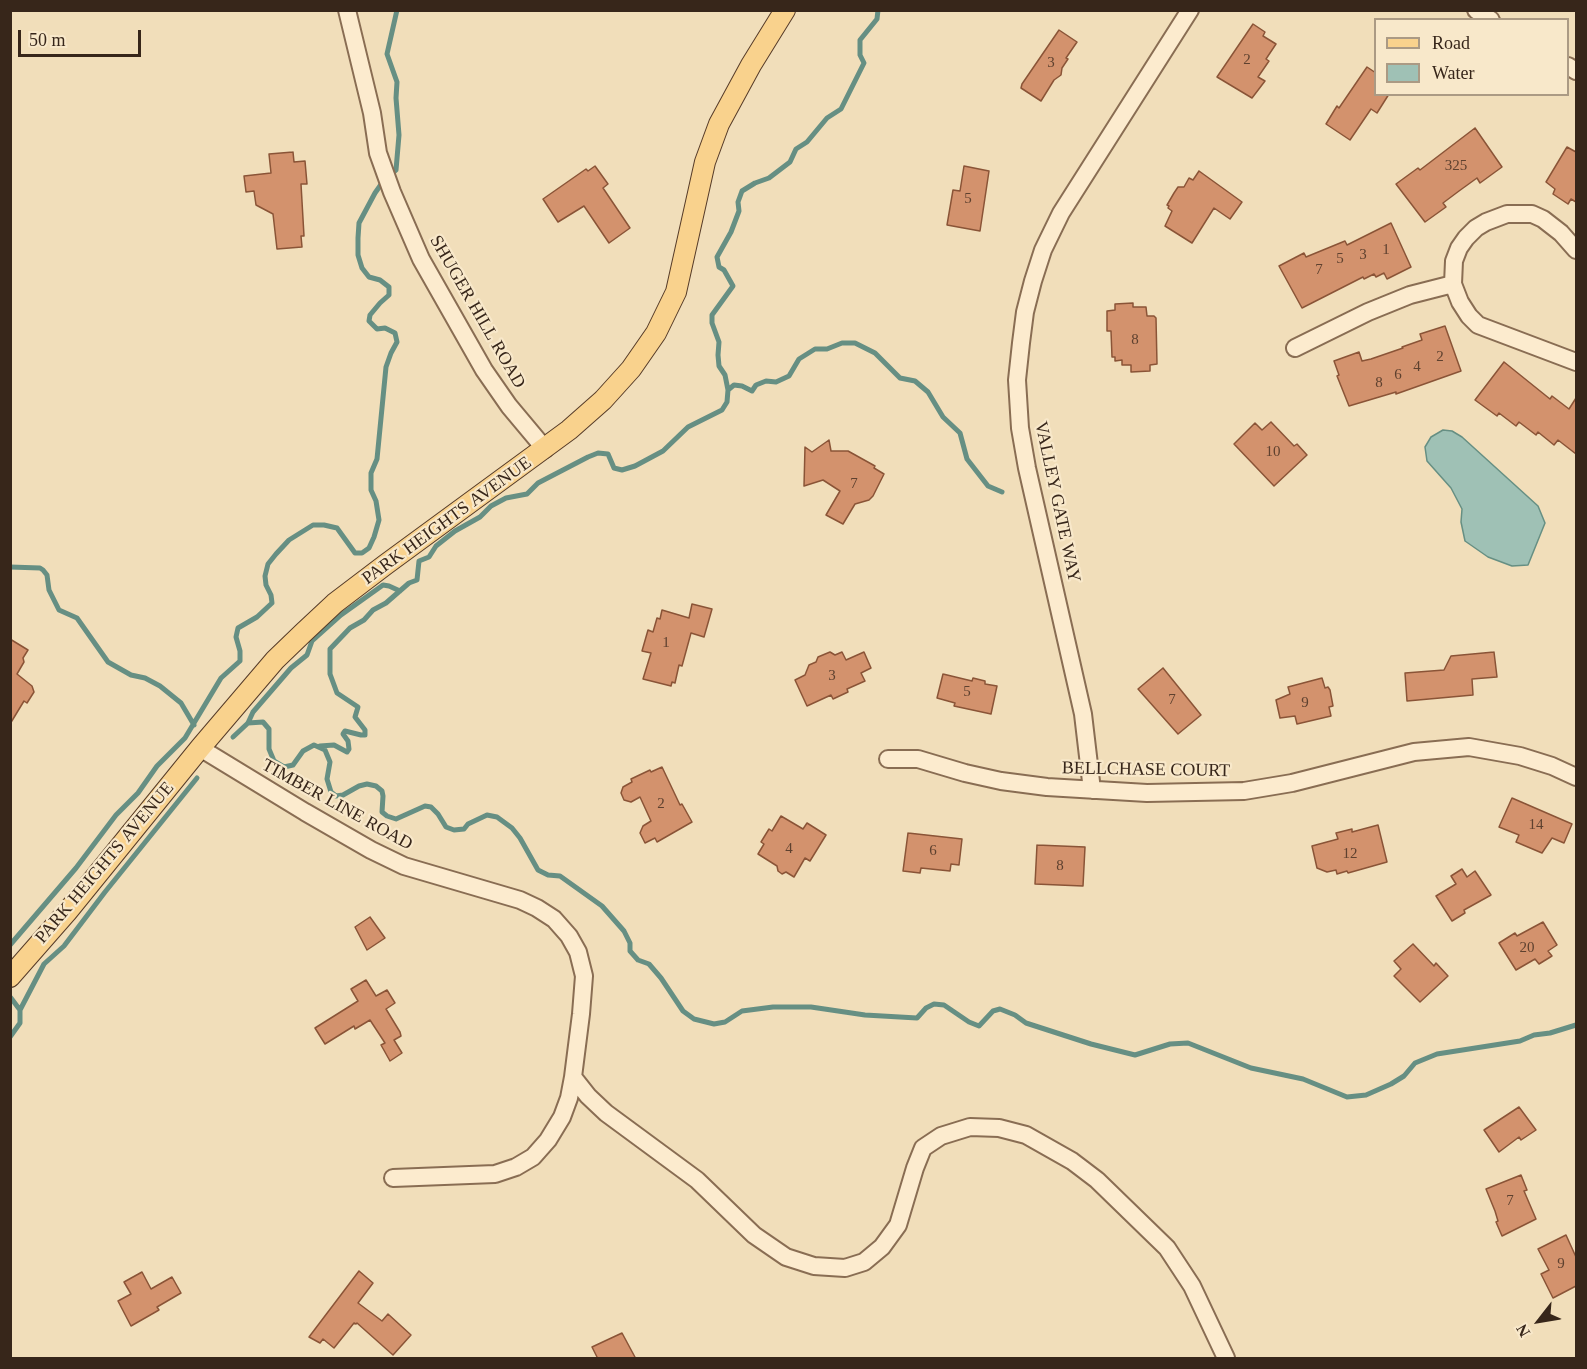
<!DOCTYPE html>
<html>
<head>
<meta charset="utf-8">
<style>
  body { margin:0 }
  #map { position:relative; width:1587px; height:1369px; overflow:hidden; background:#f1deba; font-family:Georgia,serif }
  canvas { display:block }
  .frame { position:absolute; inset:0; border:12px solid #37261a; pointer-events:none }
  .legend { position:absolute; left:1374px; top:18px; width:195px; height:78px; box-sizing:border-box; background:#f8e8ca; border:2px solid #ab9a84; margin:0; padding:8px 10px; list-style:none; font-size:18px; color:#37261a }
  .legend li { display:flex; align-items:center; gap:12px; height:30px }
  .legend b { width:30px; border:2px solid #ab9a84 }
  .north { position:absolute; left:1509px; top:1291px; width:60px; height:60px; -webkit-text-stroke:4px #f8e8ca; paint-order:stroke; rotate:239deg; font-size:16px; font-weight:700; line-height:24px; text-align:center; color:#37261a }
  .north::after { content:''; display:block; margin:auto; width:21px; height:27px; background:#37261a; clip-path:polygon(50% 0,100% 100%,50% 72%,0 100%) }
  .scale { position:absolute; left:18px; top:30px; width:123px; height:27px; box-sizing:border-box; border:3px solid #37261a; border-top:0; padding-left:8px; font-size:18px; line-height:21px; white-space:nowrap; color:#37261a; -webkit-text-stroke:4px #f8e8ca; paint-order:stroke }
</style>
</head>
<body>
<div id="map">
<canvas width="1587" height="1369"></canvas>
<div class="frame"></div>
<ul class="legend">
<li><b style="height:8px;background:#f9d28d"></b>Road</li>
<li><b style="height:16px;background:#9fc1b5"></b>Water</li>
</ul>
<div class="north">N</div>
<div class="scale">50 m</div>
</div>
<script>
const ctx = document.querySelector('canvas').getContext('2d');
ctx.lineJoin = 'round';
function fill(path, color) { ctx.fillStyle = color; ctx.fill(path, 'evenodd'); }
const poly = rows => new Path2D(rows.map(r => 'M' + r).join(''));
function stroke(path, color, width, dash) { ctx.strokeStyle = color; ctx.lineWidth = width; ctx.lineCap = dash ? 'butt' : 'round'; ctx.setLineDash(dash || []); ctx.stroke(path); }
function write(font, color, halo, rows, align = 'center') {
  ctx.font = font + ' Georgia,serif'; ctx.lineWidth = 4.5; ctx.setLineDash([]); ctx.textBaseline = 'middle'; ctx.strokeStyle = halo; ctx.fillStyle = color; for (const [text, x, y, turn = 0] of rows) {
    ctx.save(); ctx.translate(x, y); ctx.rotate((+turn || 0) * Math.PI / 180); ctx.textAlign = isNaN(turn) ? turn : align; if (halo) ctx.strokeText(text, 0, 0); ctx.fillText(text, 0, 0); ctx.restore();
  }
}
const water = poly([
  [1443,430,1452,431,1462,437,1538,506,1545,523,1528,565,1512,566,1488,557,1465,541,1461,522,1462,509,1451,488,1427,461,1425,447,1431,437,1443,430]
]);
fill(water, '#9fc1b5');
stroke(water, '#668f83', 1.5);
stroke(poly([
  [728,390,734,385,742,386,752,391,756,385,766,381,776,382,789,376,799,359,815,349,827,349,842,343,855,343,875,353,900,378,915,381,928,392,943,417,960,433,967,459,988,486,1002,492],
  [10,567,40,568,43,570,47,575,49,590,59,610,77,618,108,662,131,675,145,678,160,686,181,703,194,725],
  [248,723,263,722,269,729,269,749,274,761,284,767,293,765,303,751,314,745,325,750,330,762,327,779,331,792,336,796,343,795,359,786,367,784,376,786,382,791,383,796,382,812,387,816,396,819,425,806,431,807,438,814,446,827,454,830,464,829,468,824,487,815,497,817,512,828,520,838,538,870,548,875,560,876,602,906,624,931,630,943,630,951,638,960,649,964,661,978,683,1011,694,1019,714,1024,725,1022,742,1011,773,1007,811,1007,865,1015,917,1018,926,1008,934,1004,944,1005,969,1022,979,1026,993,1011,1000,1009,1015,1015,1026,1023,1091,1044,1135,1055,1170,1044,1188,1043,1251,1068,1303,1079,1347,1097,1366,1095,1391,1084,1404,1076,1415,1063,1437,1054,1520,1041,1534,1035,1550,1033,1576,1025],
  [233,737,248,723,253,712,291,668,307,655,312,641,341,615,383,585,389,586,400,591],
  [320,746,334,745,347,752,349,749,348,741,343,734,345,731,361,735,365,735,365,730,355,717,358,707,337,693,330,674,330,649,350,628,364,620,373,610,386,603,409,583,417,580,419,561,429,557,436,546,455,531,480,517,491,506,506,498,527,494,538,483,588,457,598,453,608,454,614,468,622,470,635,466,663,451,688,427,722,410,727,402,728,390,725,375,719,366,718,355,719,342,712,323,712,315,733,286,724,270,719,267,717,257,731,232,739,211,738,202,742,191,755,183,769,178,790,162,796,149,807,142,827,118,841,109,864,63,860,55,860,40,877,19,878,10],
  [10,945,76,868,116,815,138,793,157,766,185,738,221,678,240,661,240,651,236,637,238,628,257,617,272,603,271,595,266,585,265,576,268,564,276,554,289,540,313,525,324,525,337,528,355,553,362,553,369,548,374,537,379,520,376,501,371,490,371,473,377,459,386,367,391,353,397,342,395,333,385,328,377,329,369,321,370,315,380,303,389,295,389,287,380,280,369,277,362,268,358,255,358,238,359,223,375,193,382,183,396,170,399,135,396,98,397,82,387,54,397,10],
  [20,1010,44,964,64,946,105,892,197,778],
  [10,1037,20,1023,20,1010,11,998]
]), '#668f83', 5);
const building = poly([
  [1253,24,1265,32,1263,36,1276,44,1266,59,1269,61,1258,77,1265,81,1252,98,1217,77,1253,24],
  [1059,30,1077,42,1066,58,1068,59,1062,68,1061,75,1054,80,1041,101,1021,88,1022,84,1059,30],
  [1367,67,1376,73,1376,94,1389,94,1377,113,1371,109,1350,140,1326,124,1337,106,1339,108,1367,67],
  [1475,128,1502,167,1480,183,1477,178,1459,191,1443,203,1446,207,1425,222,1396,184,1418,168,1420,170,1475,128],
  [1567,147,1576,152,1576,202,1571,199,1568,204,1553,194,1555,189,1546,182,1567,147],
  [293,152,294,162,305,161,307,184,301,184,304,236,301,236,302,247,277,249,273,214,256,205,254,191,246,192,244,176,271,173,269,154,293,152],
  [595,166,608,184,603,188,630,228,609,243,584,206,558,222,543,199,586,169,588,171,595,166],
  [964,166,989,171,980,231,947,225,953,190,960,191,964,166],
  [1199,171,1242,202,1230,219,1214,208,1192,243,1165,226,1172,211,1168,208,1169,206,1167,205,1174,193,1178,187,1184,187,1189,178,1193,180,1199,171],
  [1391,223,1411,267,1387,279,1384,273,1376,277,1374,274,1364,279,1363,277,1302,308,1279,266,1304,253,1306,257,1345,241,1347,245,1391,223],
  [1133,303,1133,307,1146,307,1147,316,1154,316,1156,318,1157,364,1150,365,1150,371,1131,372,1131,365,1122,365,1122,360,1115,361,1115,357,1112,357,1111,331,1107,331,1107,311,1115,310,1115,304,1133,303],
  [1445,326,1461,371,1396,394,1396,392,1349,406,1337,376,1339,375,1334,361,1359,352,1362,361,1371,359,1403,348,1402,347,1422,340,1420,334,1445,326],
  [1504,362,1550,399,1552,396,1569,409,1576,398,1576,454,1558,440,1554,445,1538,432,1536,435,1519,422,1516,426,1499,413,1497,416,1475,400,1504,362],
  [1271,422,1294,446,1297,444,1307,455,1274,486,1234,444,1255,423,1262,430,1271,422],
  [829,440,831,451,848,451,875,466,874,468,884,474,873,496,869,500,855,504,843,524,826,515,840,491,823,480,804,486,805,447,812,452,829,440],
  [692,604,712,609,704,637,691,633,682,666,679,665,675,683,672,682,671,686,643,679,651,653,642,651,648,630,653,632,657,618,660,619,662,610,689,618,692,604],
  [10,639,28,650,23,658,24,662,17,674,32,686,34,692,27,703,24,701,10,724,10,639],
  [830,652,835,655,842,652,846,660,864,652,871,668,861,673,865,681,847,689,848,692,833,699,831,695,807,706,795,680,805,675,809,665,816,662,818,657,830,652],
  [1494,652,1497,677,1472,679,1473,695,1407,701,1405,673,1444,670,1451,656,1494,652],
  [1163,668,1201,715,1178,734,1138,689,1163,668],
  [943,674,972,681,973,678,985,681,985,684,997,686,991,714,954,706,955,703,937,698,943,674],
  [1322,678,1325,688,1328,687,1330,690,1333,706,1329,707,1331,716,1297,724,1295,716,1280,718,1276,700,1290,694,1288,687,1322,678],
  [662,767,680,805,682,804,692,822,657,842,655,838,645,843,640,833,643,826,651,821,640,797,631,802,624,800,621,793,623,787,632,782,631,779,650,770,651,772,662,767],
  [1512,798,1572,824,1564,843,1552,838,1542,853,1516,842,1519,835,1499,827,1512,798],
  [781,816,803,829,807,823,826,835,810,861,805,858,794,877,786,872,782,874,778,871,777,866,758,854,764,844,761,842,769,829,772,831,781,816],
  [1378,825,1387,862,1348,873,1347,871,1337,874,1336,870,1327,872,1317,868,1312,846,1338,839,1336,833,1352,829,1352,832,1378,825],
  [908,833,962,839,959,865,951,864,950,871,921,868,920,873,903,871,908,833],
  [1037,845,1085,847,1083,886,1035,884,1037,845],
  [1462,869,1467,877,1475,871,1491,895,1464,910,1465,913,1452,921,1436,896,1456,884,1451,876,1462,869],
  [370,917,385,938,367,950,355,927,370,917],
  [1543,922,1557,945,1548,951,1552,956,1539,964,1535,959,1516,970,1499,943,1515,933,1517,936,1543,922],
  [1413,944,1434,966,1436,963,1448,976,1420,1002,1394,976,1401,969,1394,961,1413,944],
  [366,980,376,996,387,990,395,1003,386,1009,400,1032,401,1036,394,1040,402,1053,390,1061,381,1045,385,1043,370,1020,355,1029,354,1026,325,1044,315,1028,358,1001,351,989,366,980],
  [1519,1107,1536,1130,1521,1140,1519,1137,1499,1152,1484,1130,1519,1107],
  [1521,1175,1527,1190,1524,1191,1536,1219,1502,1236,1496,1222,1498,1221,1495,1211,1486,1189,1521,1175],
  [1566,1235,1576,1257,1576,1286,1553,1298,1541,1274,1549,1270,1538,1249,1566,1235],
  [359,1271,373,1283,358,1303,382,1321,388,1314,411,1335,393,1355,357,1323,356,1324,354,1323,334,1348,323,1339,320,1343,309,1337,359,1271],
  [142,1272,151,1289,172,1277,181,1293,157,1307,159,1310,131,1326,118,1301,131,1294,124,1282,142,1272],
  [622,1333,636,1359,598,1359,592,1347,622,1333]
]);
fill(building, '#d3926d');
stroke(building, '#8a5437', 1.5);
const minor = poly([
  [347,10,372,113,378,153,392,192,421,259,484,370,509,406,545,449],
  [1476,10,1491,20],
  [1568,66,1576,71],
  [1576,250,1561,233,1543,219,1532,214,1507,214,1486,222,1476,228,1466,238,1459,248,1454,261,1453,284,1460,302,1469,316,1478,325,1576,362],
  [1295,348,1368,312,1410,295,1453,284],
  [200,748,305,812,371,850,404,866,520,900,537,908,554,919,569,936,578,952,584,976,581,1014,573,1077,569,1098,562,1117,548,1140,533,1157,516,1167,495,1174,393,1178],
  [888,759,918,759,965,773,1001,781,1047,787,1147,793,1244,791,1292,783,1414,752,1469,747,1520,756,1552,766,1576,777],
  [1092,790,1083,714,1027,468,1020,428,1017,380,1021,343,1025,312,1033,281,1043,250,1061,213,1190,10],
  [573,1077,588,1096,606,1113,697,1180,754,1235,786,1257,814,1266,845,1268,864,1262,882,1247,898,1225,915,1168,923,1148,941,1136,970,1127,999,1128,1026,1135,1072,1161,1097,1180,1167,1248,1192,1286,1226,1358]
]);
const major = poly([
  [10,977,67,912,200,748,275,660,303,633,335,603,385,565,569,430,603,400,631,369,656,333,676,292,705,162,719,124,751,65,785,10]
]);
stroke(minor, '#896d53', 20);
stroke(major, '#563b28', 22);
stroke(minor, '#fcebce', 16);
stroke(major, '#f9d28d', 20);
write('15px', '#5e412f', null, [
  ["2",1247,60],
  ["3",1051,63],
  ["325",1456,166],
  ["5",968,199],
  ["1",1386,250],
  ["3",1363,255],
  ["5",1340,259],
  ["7",1319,270],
  ["8",1135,340],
  ["2",1440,357],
  ["4",1417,367],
  ["6",1398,375],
  ["8",1379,383],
  ["10",1273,452],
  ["7",854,484],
  ["1",666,643],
  ["3",832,676],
  ["5",967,692],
  ["7",1172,700],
  ["9",1305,703],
  ["2",661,804],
  ["14",1536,825],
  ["4",789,849],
  ["6",933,851],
  ["12",1350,854],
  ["8",1060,866],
  ["20",1527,948],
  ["7",1510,1201],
  ["9",1561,1264]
]);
write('18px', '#37261a', '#f8e8ca', [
  ["SHUGER HILL ROAD",477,312,60],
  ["VALLEY GATE WAY",1057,502,78],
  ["PARK HEIGHTS AVENUE",447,521,-36],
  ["BELLCHASE COURT",1146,770,1],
  ["TIMBER LINE ROAD",337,805,29],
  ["PARK HEIGHTS AVENUE",105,863,-50]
]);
</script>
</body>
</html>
